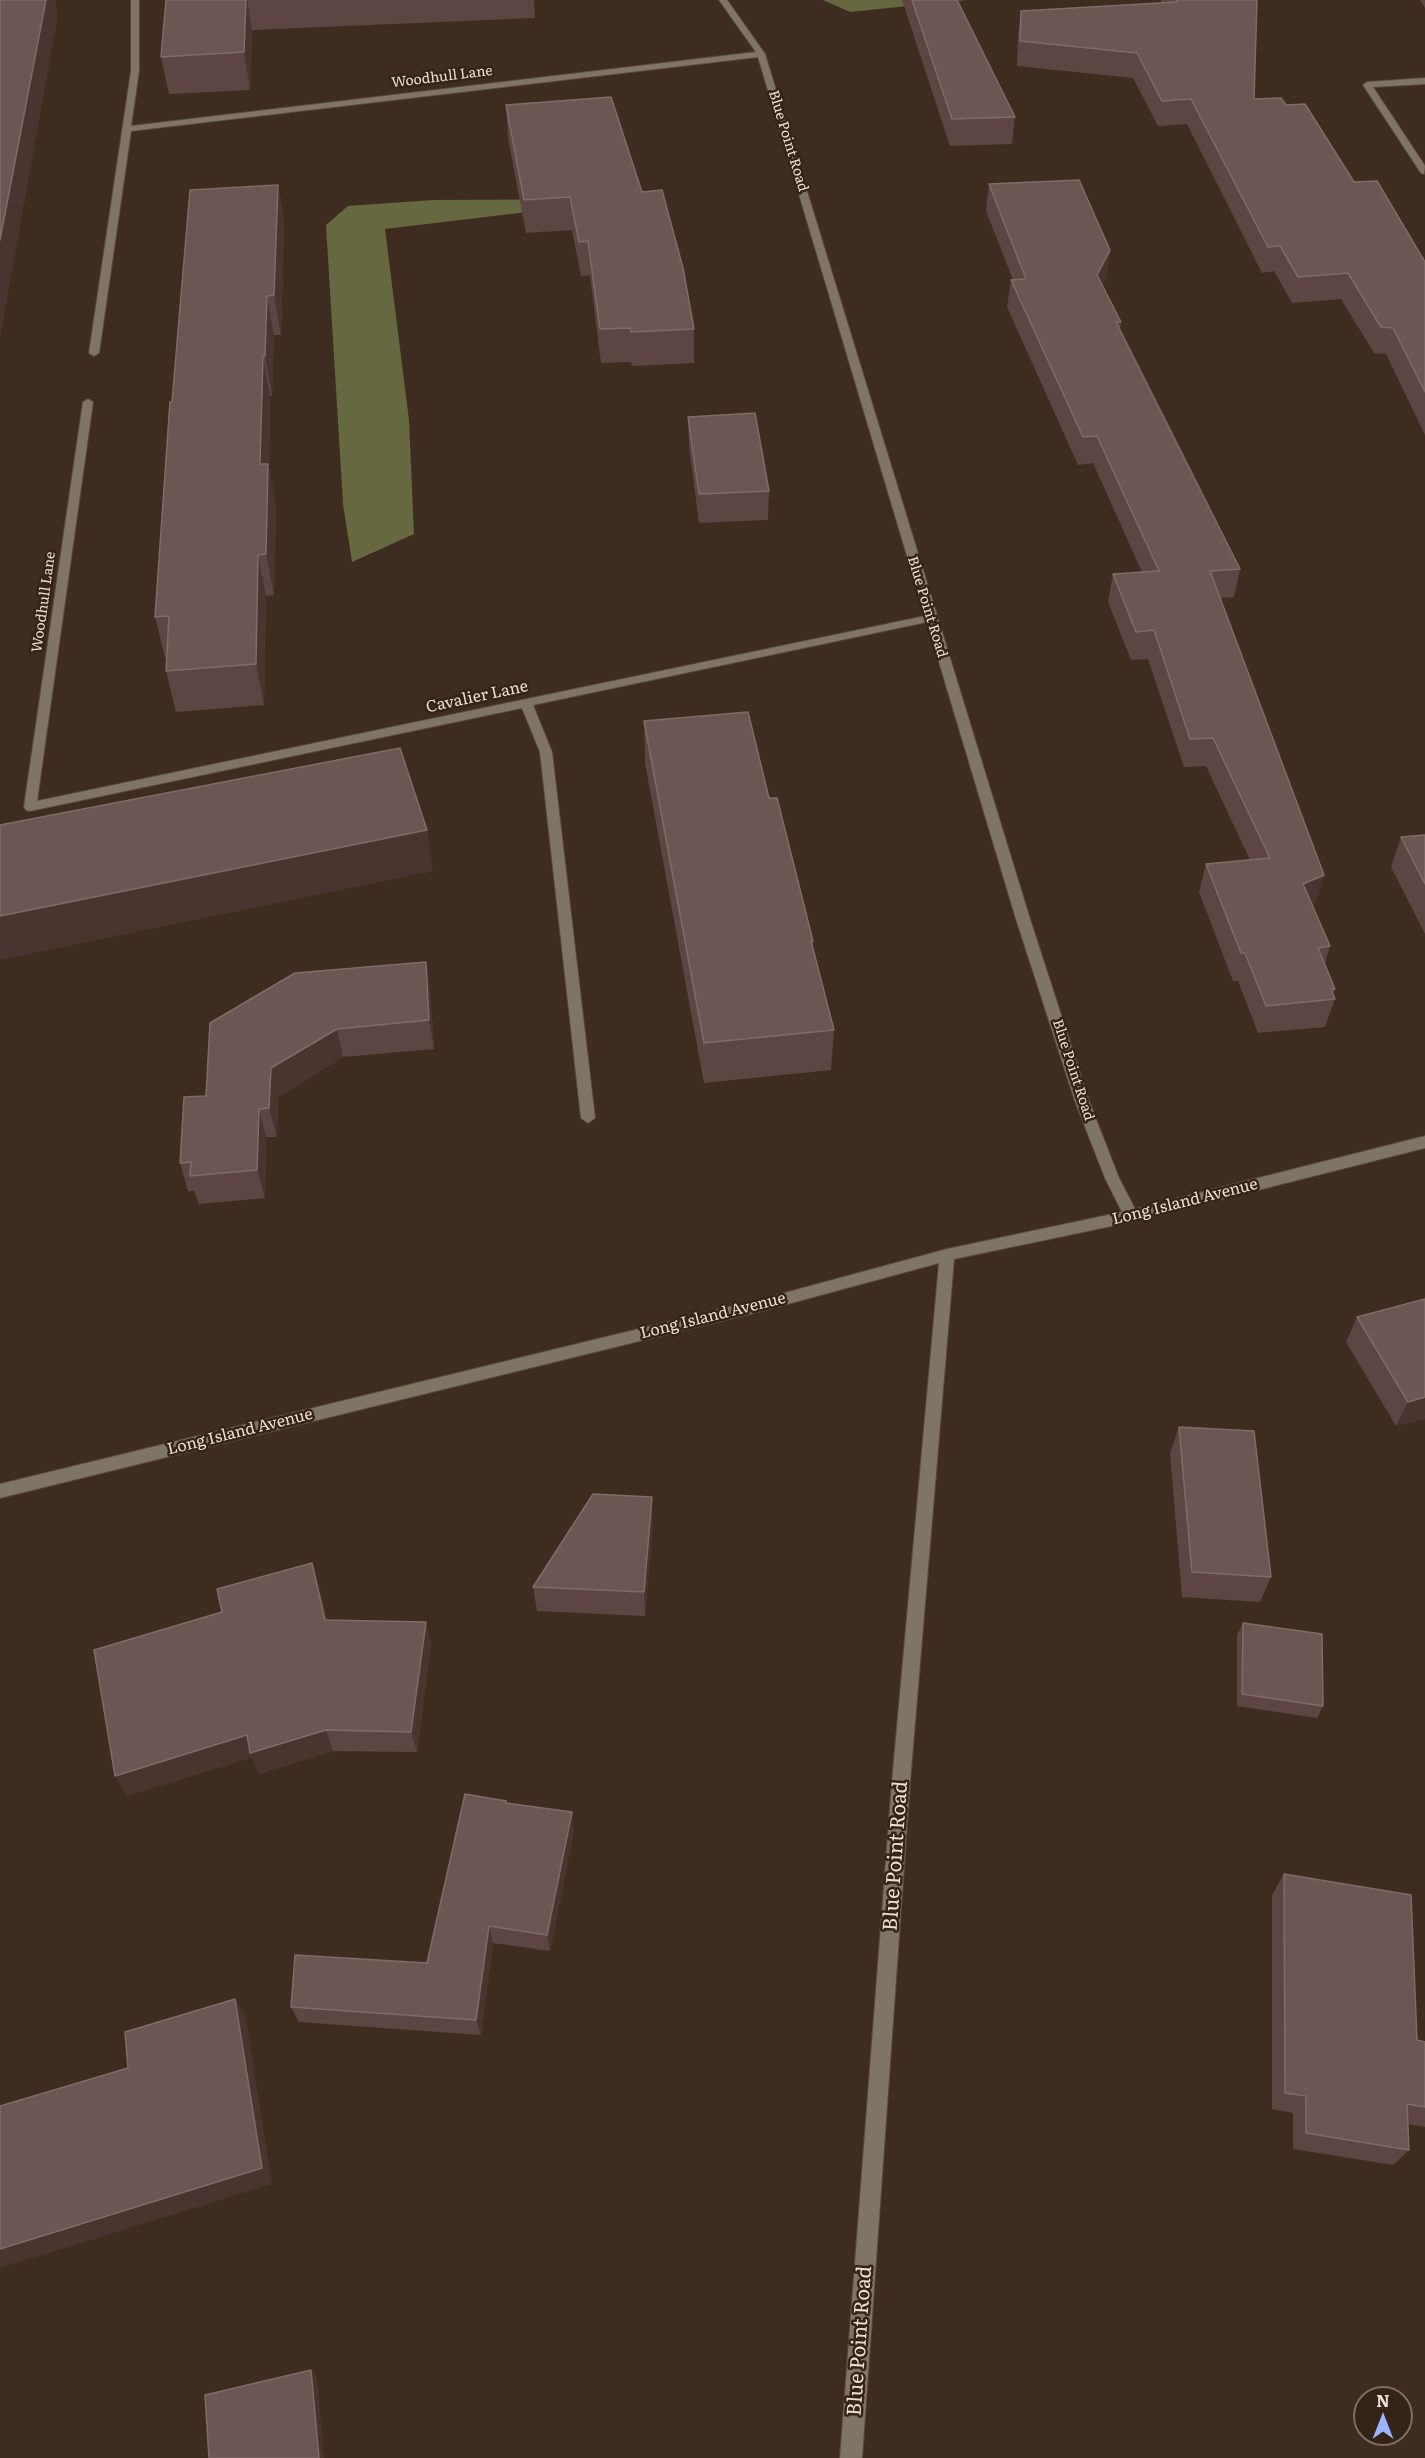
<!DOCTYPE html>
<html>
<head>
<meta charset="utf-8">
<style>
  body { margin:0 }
  #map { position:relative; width:1425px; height:2458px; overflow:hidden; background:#3f2c21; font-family:Literata,serif }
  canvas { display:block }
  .north { position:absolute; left:1353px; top:2386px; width:60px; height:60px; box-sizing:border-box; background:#342317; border:2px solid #7d6e64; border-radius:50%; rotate:0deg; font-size:16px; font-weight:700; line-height:24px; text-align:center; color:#eaded7 }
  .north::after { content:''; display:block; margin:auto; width:21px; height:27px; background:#9cb4fd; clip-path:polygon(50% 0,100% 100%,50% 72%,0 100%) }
</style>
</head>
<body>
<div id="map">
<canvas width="1425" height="2458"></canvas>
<div class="north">N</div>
</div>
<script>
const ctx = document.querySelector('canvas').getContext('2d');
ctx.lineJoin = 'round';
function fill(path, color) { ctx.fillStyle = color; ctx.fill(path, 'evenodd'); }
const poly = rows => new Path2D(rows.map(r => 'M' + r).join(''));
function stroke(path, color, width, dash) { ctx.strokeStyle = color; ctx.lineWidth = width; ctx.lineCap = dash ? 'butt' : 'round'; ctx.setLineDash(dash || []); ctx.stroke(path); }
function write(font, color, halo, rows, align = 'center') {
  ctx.font = font + ' Literata,serif'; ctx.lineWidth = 5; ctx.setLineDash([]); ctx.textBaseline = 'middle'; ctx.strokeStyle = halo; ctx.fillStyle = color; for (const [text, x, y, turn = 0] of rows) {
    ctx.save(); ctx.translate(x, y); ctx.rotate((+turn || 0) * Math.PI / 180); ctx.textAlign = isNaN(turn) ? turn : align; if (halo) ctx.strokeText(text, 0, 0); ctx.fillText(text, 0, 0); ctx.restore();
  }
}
fill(poly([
  [823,0,966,0,850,12],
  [636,199,385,229,409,420,414,534,352,562,343,504,326,225,348,206,433,200]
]), '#666840');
const minor = poly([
  [131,0,139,0,139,71,131,126,756,52,719,0,727,0,765,54,1030,919,1089,1101,1119,1178,1135,1209,1425,1136,1425,1148,1131,1222,954,1259,910,1782,862,2458,840,2458,892,1782,939,1263,762,1311,0,1498,0,1484,762,1299,947,1249,1122,1212,1105,1178,1075,1101,1016,919,927,622,533,705,552,752,595,1118,588,1123,581,1118,540,752,522,708,30,811,26,810,24,807,83,402,88,399,93,402,37,801,925,616,758,57,131,131,99,353,94,356,89,353,131,71,131,0],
  [1425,78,1425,84,1373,87,1425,166,1424,174,1421,173,1363,85,1367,82,1425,78]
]);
stroke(minor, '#5a483e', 2);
fill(minor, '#7e7565');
fill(poly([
  [166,0,534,0,535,18,252,30,250,90,169,94,161,57],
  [902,0,957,0,1015,117,1012,144,950,146],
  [1161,0,1257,0,1254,99,1286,105,1425,262,1425,435,1386,354,1374,353,1341,299,1292,303,1274,271,1262,273,1187,124,1158,126,1133,78,1017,66,1018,35,1021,11,1161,3],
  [1420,0,1425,0,1425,8],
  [506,105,642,192,694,329,694,363,632,366,631,362,601,363,590,275,581,276,572,230,526,233,508,138],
  [989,184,1110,250,1106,277,1102,285,1121,322,1120,329,1240,569,1234,597,1220,598,1324,875,1315,904,1312,905,1330,946,1325,963,1335,989,1333,995,1335,999,1325,1027,1258,1033,1238,981,1233,981,1199,892,1206,864,1250,860,1206,766,1184,767,1148,659,1131,660,1108,602,1113,574,1142,572,1093,463,1078,465,1007,307,1011,280,1013,280,986,211],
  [278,185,284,224,281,335,274,335,272,396,270,396,269,468,276,505,274,595,266,596,264,705,176,712,166,671,167,658,165,658,155,617,172,402],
  [688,417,769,491,768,520,699,523,689,446],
  [644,721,769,798,813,941,813,948,834,1030,831,1070,704,1083,645,763],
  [1425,835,1425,934,1391,867,1401,837],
  [426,962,430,991,434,1049,343,1057,278,1097,277,1137,266,1137,265,1198,199,1204,194,1191,188,1191,180,1163,206,1096],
  [1425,1299,1425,1419,1396,1426,1346,1342,1357,1317],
  [1179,1427,1271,1577,1260,1602,1182,1597,1170,1453],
  [653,1522,645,1616,537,1611,533,1587],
  [319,1585,327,1620,426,1622,431,1644,417,1752,333,1751,259,1774,252,1757,127,1796],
  [1243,1623,1323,1706,1317,1718,1237,1706,1237,1635],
  [506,1803,574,1830,550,1951,493,1943,481,2035,299,2022,291,2007,427,1963],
  [1284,1874,1417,2040,1425,2042,1425,2127,1408,2124,1409,2150,1393,2165,1293,2149,1293,2113,1272,2109,1272,1895]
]), '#5d4543');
fill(poly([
  [46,0,55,0,58,15,0,338,0,240],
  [246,0,247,0,252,30,250,90,244,52],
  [278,185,284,224,281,335,274,295],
  [1110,250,1106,277,1093,302,1097,275],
  [267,296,274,335,272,396,265,356],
  [263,356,270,396,269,468,276,505,274,595,266,554,260,464],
  [258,555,266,596,264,705,256,664],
  [427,830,433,871,0,960,0,916],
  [1324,875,1315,904,1295,912,1303,884],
  [426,962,430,991,434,1049,429,1020],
  [337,1029,343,1057,278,1097,277,1137,269,1108,271,1068],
  [259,1109,266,1137,265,1198,257,1170],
  [1425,1397,1425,1419,1396,1426,1408,1402],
  [652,1497,653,1522,645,1616,644,1592],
  [312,1563,319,1585,332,1642,325,1620],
  [426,1622,431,1644,417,1752,411,1732],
  [326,1730,333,1751,259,1774,252,1757,127,1796,115,1776,247,1735],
  [572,1812,574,1830,550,1951,547,1935],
  [489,1926,493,1943,481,2035,476,2020],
  [235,1999,246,2018,272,2184,0,2268,0,2249],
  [311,2370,317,2376,324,2458,319,2458]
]), '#4a342f');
const building = poly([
  [0,0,46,0,0,240,0,0],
  [166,0,246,0,244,52,161,57,166,0],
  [912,0,957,0,1015,117,952,119,912,0],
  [1176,0,1257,0,1254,99,1281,98,1286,105,1305,104,1354,182,1377,181,1425,262,1425,392,1393,328,1381,327,1348,273,1298,277,1280,246,1268,247,1191,99,1162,101,1137,53,1020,41,1021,11,1177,2,1176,0],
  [611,97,642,192,662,190,683,268,694,329,631,332,630,328,600,329,588,241,579,242,570,197,524,200,506,105,611,97],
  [1079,180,1110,250,1097,275,1121,322,1116,322,1240,569,1210,571,1324,875,1303,884,1330,946,1318,948,1335,989,1331,989,1335,999,1266,1006,1245,953,1241,953,1206,864,1270,858,1213,738,1190,739,1154,630,1136,632,1113,574,1159,571,1097,436,1083,437,1011,280,1026,279,989,184,1079,180],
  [278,185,274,295,267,296,265,356,263,356,260,464,268,464,266,554,258,555,256,664,166,671,169,616,155,617,170,402,172,402,190,190,278,185],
  [755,413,769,491,699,494,688,417,755,413],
  [748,712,769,798,777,798,813,941,811,941,834,1030,704,1043,644,721,748,712],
  [400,748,427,830,0,916,0,825,400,748],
  [1425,835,1425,884,1401,837,1425,835],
  [426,962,429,1020,337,1029,271,1068,269,1108,259,1109,257,1170,190,1176,191,1162,180,1163,184,1097,206,1096,210,1023,295,973,426,962],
  [1425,1299,1425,1397,1408,1402,1357,1317,1425,1299],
  [1179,1427,1254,1431,1271,1577,1192,1572,1179,1427],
  [593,1494,652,1497,644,1592,533,1587,593,1494],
  [312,1563,325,1620,426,1622,411,1732,326,1730,250,1753,247,1735,115,1776,94,1650,222,1612,217,1589,312,1563],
  [1243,1623,1322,1634,1323,1706,1242,1694,1243,1623],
  [465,1794,506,1801,506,1803,572,1812,547,1935,489,1926,476,2020,291,2007,295,1955,427,1963,465,1794],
  [1284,1874,1411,1895,1417,2040,1425,2042,1425,2107,1407,2104,1409,2150,1306,2133,1306,2096,1285,2093,1284,1874],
  [235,1999,262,2168,0,2249,0,2106,128,2068,125,2032,235,1999],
  [311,2370,319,2458,209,2458,205,2395,311,2370]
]);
fill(building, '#6c5653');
stroke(building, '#806b68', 1.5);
write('14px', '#eaded7', '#342317', [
  ["Woodhull Lane",442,77,-7],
  ["Blue Point Road",788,141,73],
  ["Woodhull Lane",44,602,-82],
  ["Blue Point Road",927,607,73],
  ["Blue Point Road",1073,1070,72]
]);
write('16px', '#eaded7', '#342317', [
  ["Cavalier Lane",477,697,-12],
  ["Long Island Avenue",1185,1202,-14],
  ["Long Island Avenue",713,1316,-14],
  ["Long Island Avenue",240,1432,-14]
]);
write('20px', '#eaded7', '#342317', [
  ["Blue Point Road",896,1856,-86],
  ["Blue Point Road",860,2341,-86]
]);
</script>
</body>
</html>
